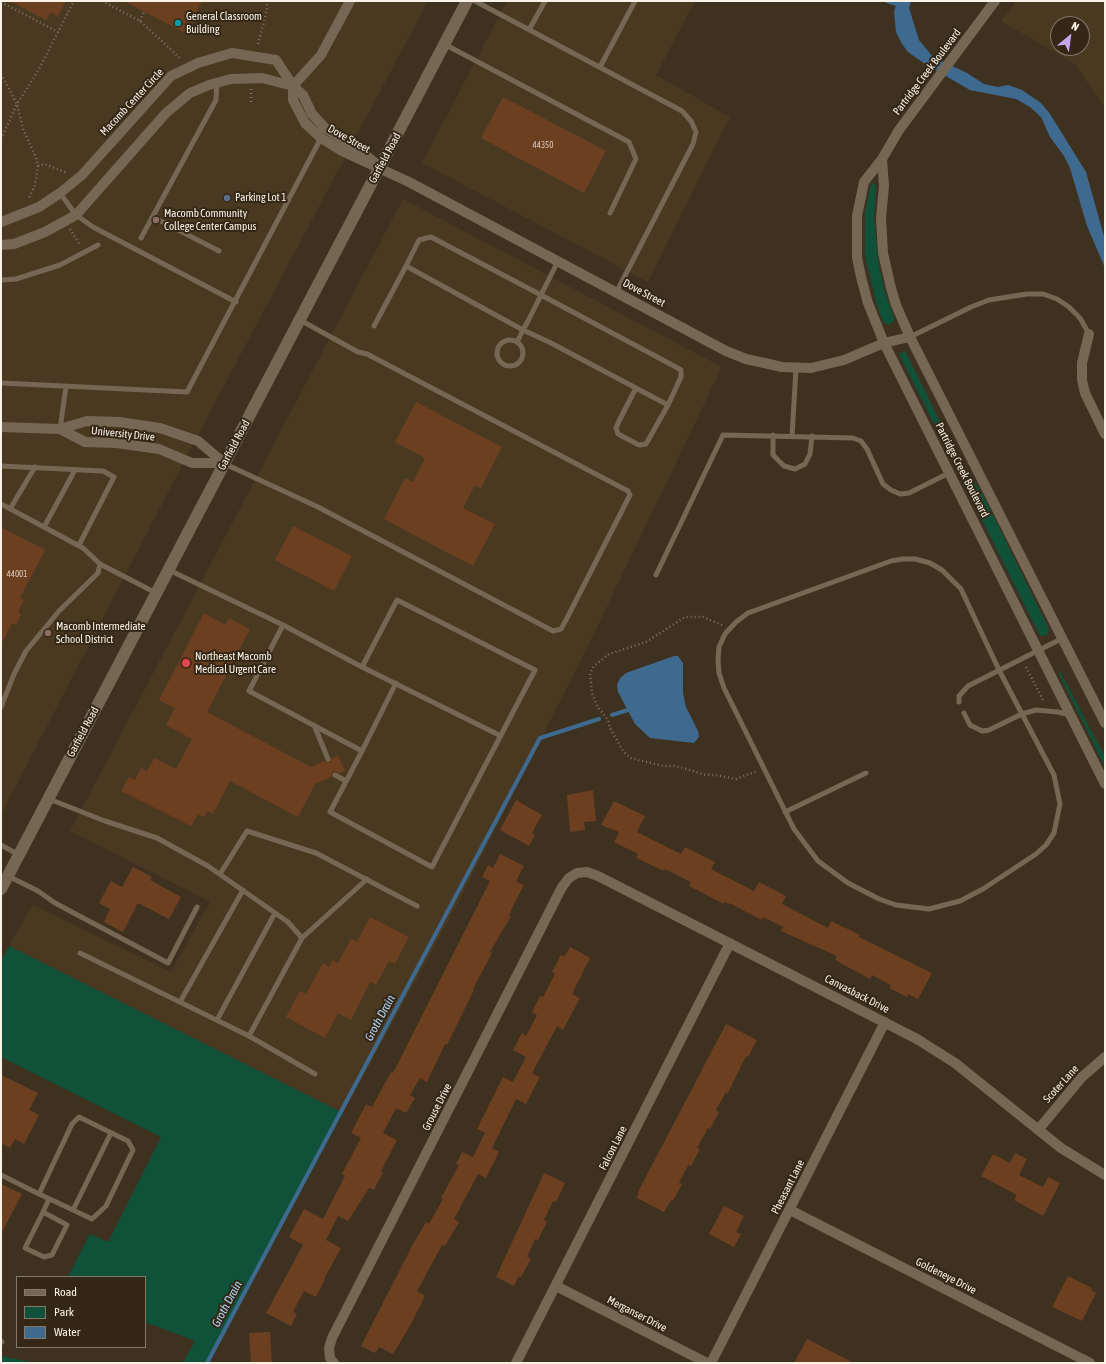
<!DOCTYPE html>
<html>
<head>
<meta charset="utf-8">
<style>
  body { margin:0 }
  #map { position:relative; width:1106px; height:1364px; overflow:hidden; background:#3f3120; font-family:"Asap Condensed",sans-serif }
  canvas { display:block }
  .frame { position:absolute; inset:0; border:2px solid #faf2e7; pointer-events:none }
  .legend { position:absolute; left:16px; top:1276px; width:130px; height:72px; box-sizing:border-box; background:#342716; border:1px solid #83786a; margin:0; padding:5px 7px; list-style:none; font-size:12px; color:#faf2e7 }
  .legend li { display:flex; align-items:center; gap:8px; height:20px }
  .legend b { width:20px; border:1px solid #83786a }
  .north { position:absolute; left:1050px; top:16px; width:40px; height:40px; box-sizing:border-box; background:#342716; border:1px solid #83786a; border-radius:50%; rotate:29deg; font-size:11px; font-weight:700; line-height:16px; text-align:center; color:#faf2e7 }
  .north::after { content:''; display:block; margin:auto; width:14px; height:18px; background:#c7a6ef; clip-path:polygon(50% 0,100% 100%,50% 72%,0 100%) }
</style>
</head>
<body>
<div id="map">
<canvas width="1106" height="1364"></canvas>
<div class="frame"></div>
<ul class="legend">
<li><b style="height:5px;background:#756754"></b>Road</li>
<li><b style="height:11px;background:#105239"></b>Park</li>
<li><b style="height:11px;background:#3f6a90"></b>Water</li>
</ul>
<div class="north">N</div>
</div>
<script>
const ctx = document.querySelector('canvas').getContext('2d');
ctx.lineJoin = 'round';
function fill(path, color) { ctx.fillStyle = color; ctx.fill(path, 'evenodd'); }
const poly = rows => new Path2D(rows.map(r => 'M' + r).join(''));
function stroke(path, color, width, dash) { ctx.strokeStyle = color; ctx.lineWidth = width; ctx.lineCap = dash ? 'butt' : 'round'; ctx.setLineDash(dash || []); ctx.stroke(path); }
function write(font, color, halo, rows, align = 'center') {
  ctx.font = font + ' "Asap Condensed",sans-serif'; ctx.lineWidth = 4; ctx.setLineDash([]); ctx.textBaseline = 'middle'; ctx.strokeStyle = halo; ctx.fillStyle = color; for (const [text, x, y, turn = 0] of rows) {
    ctx.save(); ctx.translate(x, y); ctx.rotate((+turn || 0) * Math.PI / 180); ctx.textAlign = isNaN(turn) ? turn : align; if (halo) ctx.strokeText(text, 0, 0); ctx.fillText(text, 0, 0); ctx.restore();
  }
}
fill(poly([
  [1,1,428,1,190,450,1,815],
  [507,1,695,1,656,75,730,117,648,282,422,163],
  [1016,1,1105,1,1105,108,1075,64,1001,21],
  [1058,24,1082,24,1082,48,1058,48],
  [403,199,722,367,590,642,458,903,343,1113,9,946,33,905,171,972,210,902,70,831]
]), '#4a3921');
fill(poly([
  [873,183,876,185,874,217,878,260,884,289,894,318,894,321,889,325,883,322,877,305,865,256,865,212,871,185],
  [905,351,953,448,984,497,1049,629,1047,635,1041,636,1039,634,899,354],
  [1060,671,1105,757,1105,767,1059,674],
  [9,946,343,1113,208,1363,183,1363,195,1341,145,1322,145,1277,68,1277,90,1234,108,1242,161,1137,1,1057,1,961],
  [1,1356,35,1363,1,1363]
]), '#105239');
fill(poly([
  [897,1,911,1,909,8,919,40,933,57,967,73,984,84,998,87,1008,85,1022,90,1041,103,1050,114,1086,172,1105,240,1105,268,1087,226,1070,168,1064,156,1050,137,1041,117,1030,107,1016,99,970,90,925,64,908,52,902,44,896,32,894,12],
  [674,656,678,656,683,663,683,693,686,707,698,731,699,737,694,743,650,738,635,724,618,692,617,685,620,678,626,673]
]), '#3f6a90');
stroke(poly([
  [887,1,900,5],
  [612,715,628,710],
  [207,1363,540,738,599,719]
]), '#3f6a90', 4);
fill(poly([
  [10,1,66,1,58,16,51,12,46,20],
  [124,1,202,1,185,33],
  [503,97,606,151,584,193,481,138],
  [416,402,502,447,481,488,475,485,463,508,495,524,473,566,384,519,405,478,413,482,425,458,395,442],
  [293,526,352,556,334,591,275,560],
  [1,527,45,550,20,598,24,600,18,612,21,614,16,625,12,623,1,645],
  [204,613,225,625,229,618,250,629,207,712,311,767,324,761,330,762,332,758,338,755,345,771,340,773,333,771,331,777,315,784,298,817,230,781,213,814,207,811,204,817,198,814,191,826,121,791,129,777,135,780,141,768,147,771,154,758,176,769,192,739,166,725,175,708,159,700],
  [593,790,596,821,584,822,585,830,570,832,567,795],
  [516,800,542,815,532,833,535,835,529,846,500,830],
  [614,801,645,816,637,832,681,854,685,847,715,862,711,869,754,891,759,882,786,896,782,904,828,928,831,921,860,935,859,937,932,973,918,999,908,994,907,997,889,988,891,985,872,975,870,979,835,960,837,956,781,931,783,927,763,917,762,920,731,904,724,902,724,904,689,886,691,882,665,869,664,871,636,858,638,854,614,842,619,832,601,825],
  [500,854,524,866,516,881,524,885,514,904,509,916,511,916,490,952,492,953,473,989,474,990,447,1045,445,1044,427,1082,420,1078,410,1095,415,1098,406,1113,396,1108,383,1133,397,1140,381,1171,383,1172,374,1190,369,1188,348,1221,338,1216,326,1240,341,1248,324,1279,325,1279,316,1297,304,1291,293,1312,297,1314,291,1326,266,1313,303,1245,289,1237,304,1209,323,1219,345,1176,342,1174,361,1138,351,1133,366,1104,372,1107,391,1072,393,1073,490,881,482,877,488,865,493,868],
  [133,867,152,877,150,880,181,897,169,919,138,903,123,932,104,922,110,909,99,903,111,881,122,887],
  [370,917,409,937,395,964,389,961,376,985,370,982,351,1020,338,1013,325,1038,286,1017,300,991,306,994,323,963,329,967,332,960,338,963,351,939,357,942],
  [570,947,590,958,572,994,580,998,563,1030,557,1026,532,1073,540,1077,526,1104,516,1099,492,1148,499,1152,486,1178,478,1174,454,1219,459,1222,445,1246,442,1245,417,1291,425,1296,411,1324,393,1354,379,1347,375,1353,361,1346,413,1244,426,1222,429,1224,443,1199,441,1198,459,1165,456,1164,462,1152,473,1157,485,1133,477,1129,503,1077,513,1082,526,1057,513,1050,522,1033,526,1036,537,1015,532,1012,540,996,543,997,555,974,552,972,561,955,564,957],
  [726,1024,757,1040,748,1057,746,1056,728,1093,726,1092,716,1110,719,1112,710,1129,708,1128,697,1148,700,1149,691,1166,688,1165,679,1183,682,1184,673,1201,671,1200,664,1212,637,1198,639,1190],
  [1,1075,38,1093,29,1110,39,1115,24,1144,15,1139,10,1148,1,1143],
  [1015,1153,1027,1159,1019,1175,1043,1187,1048,1177,1060,1183,1043,1216,1014,1200,1017,1195,981,1176,993,1154,1010,1163],
  [544,1173,565,1183,556,1202,553,1201,544,1220,547,1222,538,1240,535,1239,527,1257,531,1259,521,1277,519,1276,514,1286,496,1277],
  [1,1184,22,1194,1,1234],
  [724,1206,744,1216,736,1232,741,1234,734,1247,709,1234],
  [1068,1276,1092,1288,1091,1290,1096,1293,1082,1321,1052,1307],
  [270,1332,272,1363,251,1363,249,1333],
  [807,1339,854,1363,794,1363]
]), '#6d3f21');
stroke(poly([
  [102,1,140,21,181,59],
  [1,2,58,32],
  [140,21,144,12],
  [258,44,267,10,267,1],
  [1,74,17,104,38,71,74,1],
  [251,89,251,104],
  [1,139,17,104,23,129,37,160,38,166,35,185,29,198],
  [38,166,44,164,68,173],
  [70,229,80,245],
  [722,625,703,617,685,617,646,642,609,654,594,666,590,673,592,693,597,706,608,720,610,728,623,751,630,758,664,766,676,766,706,775,716,775,736,779,757,771],
  [1026,667,1044,702]
]), '#807465', 2.5, [1, 3]);
stroke(poly([
  [475,1,682,111,691,121,696,132,693,144,616,293],
  [529,30,545,1],
  [444,44,629,142,636,159,610,213],
  [600,67,635,1],
  [60,193,76,215,93,227,236,302],
  [153,217,219,251],
  [141,238,216,100,217,82],
  [1,280,16,279,60,265,98,245],
  [374,326,406,266],
  [910,337,971,307,989,300,1027,294,1043,294,1057,299,1069,307,1080,318,1089,334],
  '497 353a13 13 0 1 1 26 0a13 13 0 1 1-26 0Z',
  [517,342,523,330,406,266,419,240,431,237,541,295,674,366,681,370,681,377,668,405,549,342,523,330,528,321,558,261],
  [1,383,187,392,321,138],
  [636,388,619,421,616,428,618,434,639,445,646,444,668,405],
  [60,429,66,387],
  [773,435,773,455,784,466,795,469,805,464,810,454,812,436],
  [792,436,796,369],
  [225,464,318,507,553,631,561,629,566,620,630,495,628,491,367,354,358,352,300,320],
  [1,466,103,471,114,477,79,545],
  [1,504,83,548,100,564,98,573,59,611,26,651,14,674,1,707],
  [10,509,35,467],
  [44,527,75,470],
  [902,559,915,559,930,563,942,570,961,589,999,670,1054,775,1060,804,1054,833,1046,845,1036,854,983,889,960,901,929,909,896,905,879,899,848,883,818,861,794,829,724,688,719,673,718,659,719,647,725,634,736,622,748,613,891,561,902,559],
  [100,564,156,593],
  [169,570,283,625,362,667,397,600,535,670,432,867,330,812,362,751,249,691,283,625],
  [656,575,723,435,853,438,861,441,867,449,883,484,891,490,900,494,909,493,949,473],
  [362,667,501,736],
  [959,702,959,696,968,686,1063,638],
  [964,713,970,725,982,731,989,730,1022,714,1036,710,1058,712,1070,715],
  [314,725,328,759],
  [362,751,396,683],
  [335,775,346,781],
  [49,799,105,821,157,838,208,866,288,922,302,938,249,1036,80,953],
  [785,812,866,773],
  [1,845,19,855],
  [220,874,247,831,316,853,417,906],
  [8,876,38,891,55,903,168,963,197,907],
  [302,938,367,879],
  [180,1002,243,890],
  [217,1020,275,913],
  [249,1036,315,1074],
  [1,1175,39,1194,54,1201,92,1219,106,1206,133,1150,128,1141,79,1117,72,1124,39,1194],
  [73,1210,111,1133],
  [43,1212,25,1248,44,1257,52,1255,67,1225,43,1212,49,1199],
  [1,1341,2,1342]
]), '#756754', 5);
stroke(poly([
  [995,1,899,130,882,159,864,182,857,216,857,257,861,277,868,303,884,343,1105,784],
  [293,86,293,100,305,123,321,138,342,151,409,182,726,351,746,359,782,367,811,368,844,360,884,343,910,337],
  [293,86,321,55,350,1],
  [882,159,884,186,881,218,883,253,891,288,896,305,910,337,1105,723],
  [1,222,39,207,60,193,82,175,171,76,198,63,232,53,276,60,293,86,303,95,312,114,325,128,362,152,374,162],
  [1,245,14,244,45,232,76,215,166,113,190,93,209,85,231,79,262,78,293,86],
  [1089,334,1082,363,1082,380,1085,393,1105,434],
  [1,427,60,429,87,421,119,422,160,428,198,441,224,463],
  [60,429,85,442,117,443,159,449,192,463,224,463],
  [1038,1130,1082,1077,1105,1057],
  [790,1210,1090,1363],
  [556,1286,707,1363],
  [334,1363,330,1358,329,1348,332,1338,562,887,569,878,577,873,587,872,598,876,917,1039,955,1063,1061,1148,1105,1175],
  [516,1363,730,943],
  [711,1363,885,1022]
]), '#756754', 10);
stroke(poly([
  [1,889,467,1]
]), '#756754', 12);
for (const [x, y, r, color] of [
  [178,23,4,"#0f9aa8"],
  [227,198,4,"#5c6f8a"],
  [156,220,4,"#8d6e63"],
  [48,633,4,"#8d6e63"],
  [186,663,5,"#e0444e"]
]) { const dot = new Path2D(); dot.arc(x, y, r, 0, 2 * Math.PI); ctx.fillStyle = color; ctx.fill(dot); stroke(dot, '#342716', 1.5); }
write('9px', '#d7c5b6', null, [
  ["44350",543,145],
  ["44001",17,574]
]);
write('11px', '#faf2e7', '#342716', [
  ["General Classroom",186,17],
  ["Building",186,30],
  ["Parking Lot 1",235,198],
  ["Macomb Community",164,214],
  ["College Center Campus",164,227],
  ["Macomb Intermediate",56,627],
  ["School District",56,640],
  ["Northeast Macomb",195,657],
  ["Medical Urgent Care",195,670]
], 'left');
write('11px', '#faf2e7', '#342716', [
  ["Partridge Creek Boulevard",927,72,-53],
  ["Macomb Center Circle",132,102,-47],
  ["Dove Street",349,139,29],
  ["Garfield Road",385,158,-62],
  ["Dove Street",644,293,28],
  ["University Drive",123,434,6],
  ["Garfield Road",234,445,-62],
  ["Partridge Creek Boulevard",962,470,63],
  ["Garfield Road",83,732,-62],
  ["Canvasback Drive",857,994,27],
  ["Scoter Lane",1061,1084,-48],
  ["Grouse Drive",437,1107,-63],
  ["Falcon Lane",613,1148,-63],
  ["Pheasant Lane",788,1187,-63],
  ["Goldeneye Drive",946,1276,27],
  ["Merganser Drive",637,1314,27]
]);
write('italic 12px', '#afd5f9', '#342716', [
  ["Groth Drain",380,1018,-62],
  ["Groth Drain",227,1304,-62]
]);
</script>
</body>
</html>
